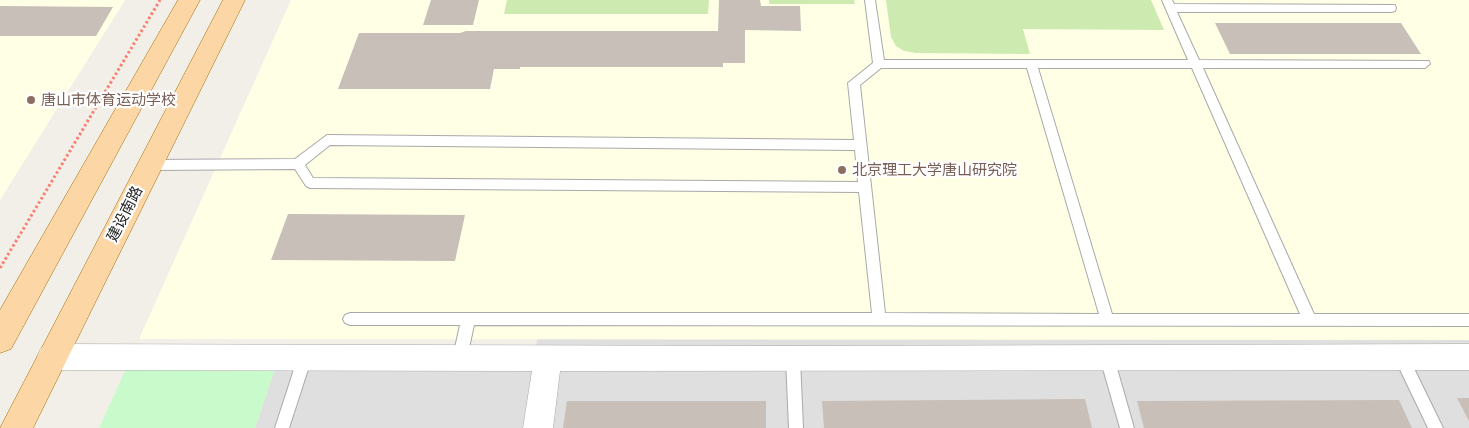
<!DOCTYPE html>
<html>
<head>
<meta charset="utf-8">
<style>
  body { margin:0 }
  canvas { display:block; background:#f2efe9 }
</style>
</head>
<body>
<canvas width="1469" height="428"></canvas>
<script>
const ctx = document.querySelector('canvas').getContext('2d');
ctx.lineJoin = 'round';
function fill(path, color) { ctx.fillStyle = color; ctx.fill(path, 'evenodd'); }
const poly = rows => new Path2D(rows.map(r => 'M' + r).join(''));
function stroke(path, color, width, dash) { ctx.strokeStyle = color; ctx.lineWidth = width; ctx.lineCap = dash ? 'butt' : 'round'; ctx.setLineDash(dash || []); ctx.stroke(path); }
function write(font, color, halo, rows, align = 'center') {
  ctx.font = font + ' Inter,"Noto Sans SC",sans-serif'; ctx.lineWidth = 4.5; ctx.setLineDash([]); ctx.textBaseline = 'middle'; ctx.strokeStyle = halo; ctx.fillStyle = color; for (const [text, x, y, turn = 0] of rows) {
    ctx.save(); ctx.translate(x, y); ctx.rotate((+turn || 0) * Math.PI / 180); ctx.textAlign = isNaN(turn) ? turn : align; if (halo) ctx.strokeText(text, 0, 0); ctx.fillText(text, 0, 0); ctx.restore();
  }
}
fill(poly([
  [537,339,1469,340,1469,428,255,428,275,369,533,368]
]), '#e0dfdf');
fill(poly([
  [0,0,125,0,0,200],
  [291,0,1469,0,1469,340,139,339]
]), '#ffffe5');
fill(poly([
  [507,0,709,0,708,14,504,14],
  [769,0,854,0,855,4,769,4],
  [886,0,1151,0,1164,30,1023,29,1030,54,916,53,904,51,896,46,891,37]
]), '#cdebb0');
fill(poly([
  [126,369,275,369,255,428,99,428]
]), '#c8facc');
fill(poly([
  [431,0,479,0,473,25,423,25],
  [719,0,760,0,761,6,800,6,801,31,745,30,745,63,723,63,723,67,520,67,520,69,494,69,490,89,338,89,359,33,460,33,466,31,718,31],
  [0,6,113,7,96,36,0,36],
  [1215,23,1401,23,1421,54,1230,54],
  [288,214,465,215,455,261,271,260],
  [1457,398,1469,398,1469,421],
  [1085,399,1092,428,824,428,822,401],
  [1399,400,1412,428,1144,428,1137,401],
  [567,401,766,401,766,428,563,428]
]), '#c7bfb8');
const service = poly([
  [865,0,875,0,884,60,1188,60,1162,0,1172,0,1174,4,1395,5,1396,8,1395,11,1391,12,1177,12,1199,60,1429,61,1430,64,1425,68,1203,68,1314,314,1469,314,1469,326,474,325,467,357,465,362,460,363,455,362,453,357,460,325,350,325,345,323,343,319,345,315,350,313,872,313,859,192,310,188,306,186,295,169,150,170,146,168,144,165,146,162,150,160,295,159,327,135,854,140,848,83,873,63,865,0],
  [881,68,1027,68,1099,314,885,313,860,85,881,68],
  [1038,68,1192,68,1300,314,1112,314,1038,68],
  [330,145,855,150,858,182,313,178,305,165,330,145],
  [305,351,310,352,312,357,289,428,275,428,298,357,300,352,305,351],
  [1107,351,1112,353,1114,358,1134,428,1120,428,1100,358,1102,353,1107,351],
  [1401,351,1406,352,1443,428,1428,428,1394,357,1396,352,1401,351],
  [793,352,798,354,800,359,803,428,789,428,786,359,788,354,793,352]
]);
const minor = poly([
  [51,344,793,346,1469,344,1469,370,560,371,553,428,523,428,532,371,51,370,41,366,37,357,41,348,51,344]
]);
const primary = poly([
  [178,0,200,0,11,349,0,353,0,310,178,0],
  [223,0,245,0,33,428,0,428,223,0]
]);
stroke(service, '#a9a9a9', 2);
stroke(minor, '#a9a9a9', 1);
stroke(primary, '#a06b00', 1);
stroke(poly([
  [0,268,160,0]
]), '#fa8072', 3, [2.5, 2.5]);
fill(service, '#fff');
fill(minor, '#fff');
fill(primary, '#fcd6a4');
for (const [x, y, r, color] of [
  [31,100,5,"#8d6e63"],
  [842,170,5,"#8d6e63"]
]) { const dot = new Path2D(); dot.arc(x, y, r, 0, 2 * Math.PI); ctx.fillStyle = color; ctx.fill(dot); stroke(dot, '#fff', 2); }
write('15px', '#785e54', '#fff', [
  ["唐山市体育运动学校",41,100],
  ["北京理工大学唐山研究院",852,170]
], 'left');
write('15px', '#222', '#fff', [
  ["建设南路",125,214,-63]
]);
</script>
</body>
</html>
